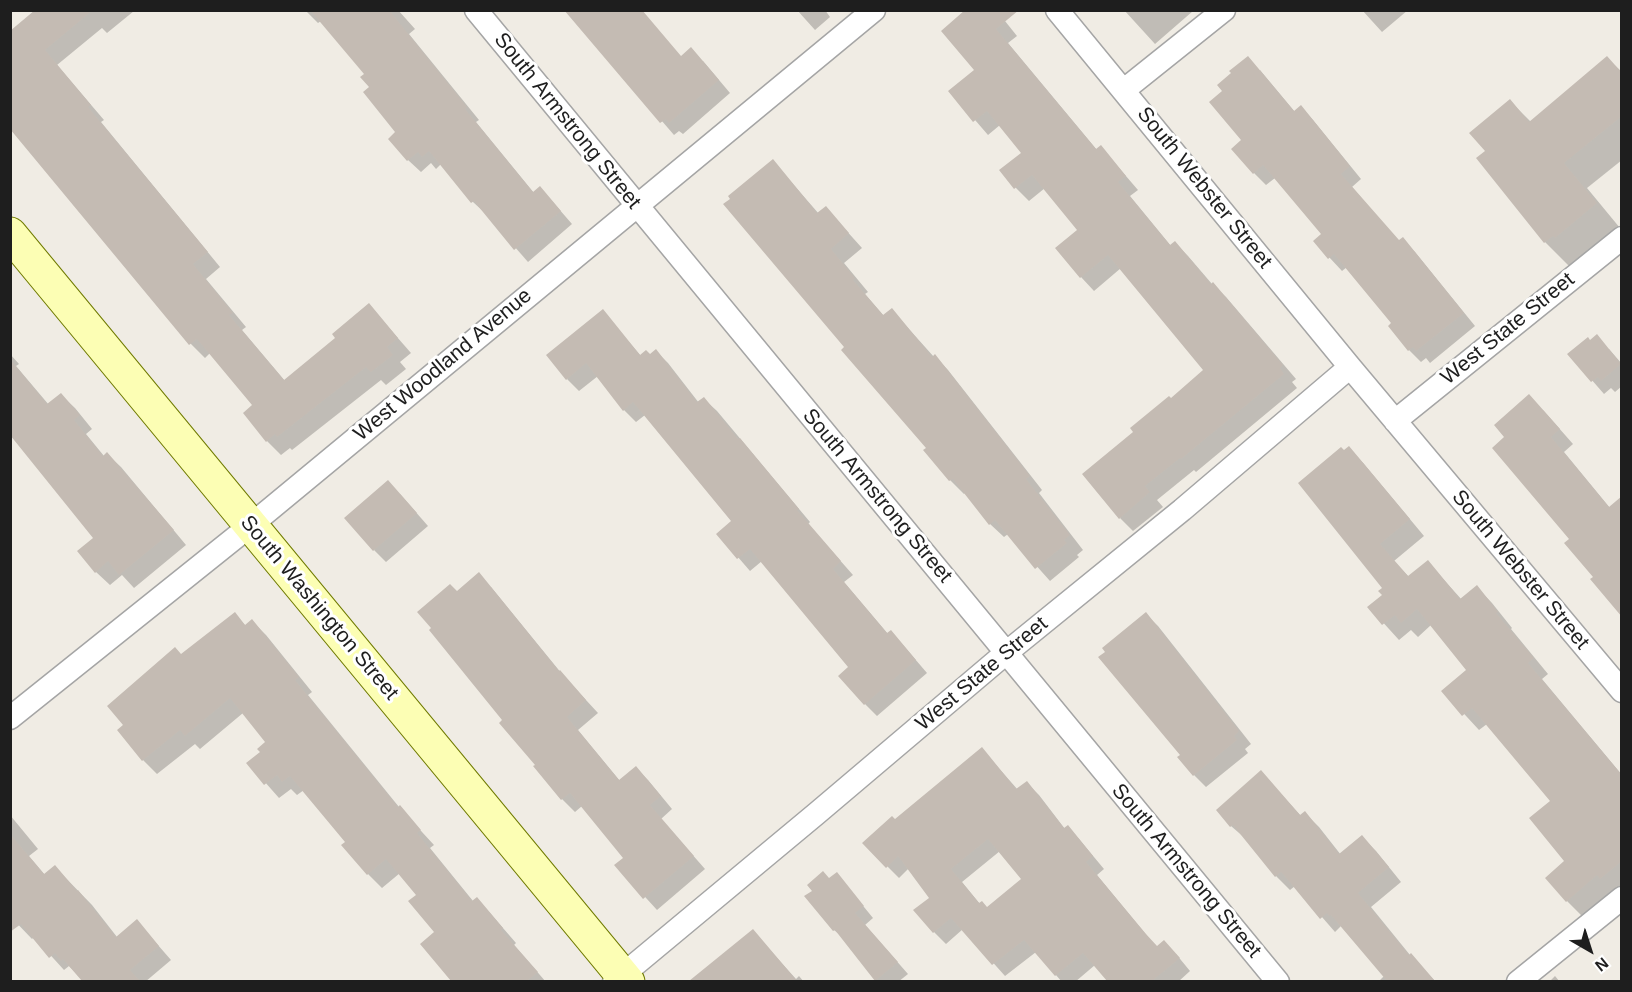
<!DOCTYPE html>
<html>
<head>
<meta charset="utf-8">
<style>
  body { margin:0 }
  #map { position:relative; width:1632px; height:992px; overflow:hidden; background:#f0ece4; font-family:Helvetica,sans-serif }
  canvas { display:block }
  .frame { position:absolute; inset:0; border:12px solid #1e1e1e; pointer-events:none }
  .north { position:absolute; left:1560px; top:920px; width:60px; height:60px; -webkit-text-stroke:4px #fff; paint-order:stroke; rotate:141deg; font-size:16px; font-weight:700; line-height:24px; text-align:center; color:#1e1e1e }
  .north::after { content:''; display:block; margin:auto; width:21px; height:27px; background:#1e1e1e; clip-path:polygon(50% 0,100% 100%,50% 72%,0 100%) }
</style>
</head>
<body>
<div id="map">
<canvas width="1632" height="992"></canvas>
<div class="frame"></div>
<div class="north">N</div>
</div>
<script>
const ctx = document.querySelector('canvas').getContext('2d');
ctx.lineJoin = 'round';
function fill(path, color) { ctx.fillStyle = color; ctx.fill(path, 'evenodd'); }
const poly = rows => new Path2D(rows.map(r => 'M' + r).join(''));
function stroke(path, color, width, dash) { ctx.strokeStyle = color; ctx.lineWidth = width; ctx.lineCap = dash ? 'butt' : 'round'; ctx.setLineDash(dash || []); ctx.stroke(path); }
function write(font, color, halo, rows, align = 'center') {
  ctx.font = font + ' Helvetica,sans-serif'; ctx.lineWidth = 6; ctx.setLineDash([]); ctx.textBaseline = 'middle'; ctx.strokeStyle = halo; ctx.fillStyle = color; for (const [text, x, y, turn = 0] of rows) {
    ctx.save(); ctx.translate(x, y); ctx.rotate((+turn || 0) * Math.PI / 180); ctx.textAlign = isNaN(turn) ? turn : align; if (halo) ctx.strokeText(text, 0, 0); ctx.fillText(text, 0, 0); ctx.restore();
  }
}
fill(poly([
  [38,10,134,11,107,33,102,28,57,65,104,120,101,122,220,267,206,279,246,327,242,330,285,381,338,339,369,305,411,353,400,362,406,369,386,385,381,380,292,450,290,448,281,455,267,441,254,406,210,353,205,358,191,344,10,126],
  [305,10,398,10,415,29,409,34,479,120,476,122,534,193,552,201,572,224,528,262,486,214,473,202,441,164,436,169,431,163,421,172,408,160,398,133,371,87,366,74,321,21,318,23],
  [566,10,682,57,703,61,730,93,683,134,679,131,674,135],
  [797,10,825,10,830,17,815,30],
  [1124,10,1193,10,1193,11,1155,44],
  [1362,10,1408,10,1382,32],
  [997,11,1017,36,1008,43,1097,150,1101,147,1138,190,1130,196,1171,246,1175,243,1188,256,1212,284,1226,297,1296,379,1292,382,1297,388,1196,472,1194,470,1157,500,1163,507,1133,531,1120,518,1205,370,1121,268,1094,291,1081,277,1079,230,1045,188,1029,201,1016,188,1001,170,1023,153,1000,125,988,135,950,91,976,70],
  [1607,58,1622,72,1622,160,1587,188,1620,228,1580,261,1577,259,1569,266,1545,242,1487,151,1510,101,1531,122],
  [1260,70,1295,112,1301,107,1313,120,1361,179,1352,187,1399,242,1402,239,1415,252,1475,326,1430,363,1426,358,1421,362,1409,350,1393,324,1347,267,1342,271,1315,242,1323,234,1275,178,1266,185,1254,173,1243,141],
  [773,161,819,214,826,208,862,248,844,263,868,292,865,294,884,316,892,310,934,357,935,356,948,370,1042,490,1039,493,1083,550,1077,555,1079,557,1050,581,1008,534,1004,537,990,524,966,492,964,494,950,480,928,449,846,347],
  [603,312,641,356,650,355,656,351,668,363,699,403,704,399,717,411,810,522,808,524,853,575,844,582,888,634,903,645,927,673,877,716,865,704,850,667,762,561,750,571,718,534,734,522,645,415,636,422,624,410,598,376,579,391,567,379],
  [1609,349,1622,364,1622,386,1615,392,1611,388,1604,394,1570,355],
  [10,354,19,364,16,366,49,405,61,395,75,408,92,429,86,434,104,456,107,454,121,467,186,545,134,588,122,575,110,585,96,572,95,538,10,433],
  [1543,410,1573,444,1564,452,1610,508,1595,577,1571,539],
  [1349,448,1364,464,1424,536,1394,561,1409,577,1428,562,1462,600,1477,587,1492,603,1512,628,1511,629,1548,674,1542,679,1622,775,1622,889,1616,894,1613,890,1582,916,1567,901,1566,862,1552,801,1487,724,1479,730,1443,691,1468,671,1431,625,1418,637,1411,630,1399,640,1369,607,1384,595,1385,588,1344,452],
  [400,494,428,526,386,562,374,550],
  [491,587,562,674,598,713,578,730,620,781,636,768,648,780,672,809,661,819,705,869,657,910,616,865,625,858,582,806,575,812,562,799,535,767,537,765,504,720,457,593],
  [234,614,246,626,252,621,266,635,312,692,308,695,399,807,434,845,430,848,473,901,476,899,490,913,516,943,514,945,546,982,453,982,422,944,436,933,418,895,400,873,382,888,368,874,347,842,304,790,297,795,291,789,279,798,249,764,262,752,267,742,243,713,200,749,195,744,157,774,143,760,119,730,182,656],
  [1146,614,1158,626,1251,744,1245,749,1248,753,1206,787,1194,775,1183,755],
  [982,749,1018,790,1027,783,1039,795,1065,829,1068,827,1079,839,1104,869,1097,875,1157,948,1176,954,1190,971,1178,982,1109,982,1095,965,1075,982,1062,982,1036,952,1005,976,963,929,946,944,934,932,915,911,931,898,909,868,899,878,864,843,895,821],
  [1000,851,1023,880,987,909,980,904,962,882],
  [1261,772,1301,816,1305,813,1319,827,1341,855,1362,837,1376,851,1401,882,1371,907,1410,955,1436,982,1378,982,1384,976,1341,926,1335,932,1295,886,1290,890,1276,876,1246,839,1231,826],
  [10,815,38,849,29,856,45,875,55,867,92,905,117,937,137,921,171,960,145,982,84,982,69,966,64,970,34,937,32,939,10,916],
  [837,874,873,918,865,925,908,974,898,982,877,982,846,940,834,930],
  [753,931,796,979,799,976,804,982,712,982,704,971],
  [1555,976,1560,982,1549,982]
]), '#0003');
fill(poly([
  [35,10,93,10,45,50,91,105,88,107,208,252,193,264,233,313,229,315,284,380,335,338,332,334,369,303,398,338,387,347,393,355,371,372,366,367,277,437,275,434,266,442,243,413,252,405,197,339,189,345,10,129,10,31],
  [310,10,389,10,467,107,465,109,533,192,540,186,561,211,514,250,474,201,471,203,429,151,422,157,418,152,407,161,388,139,395,132,363,92,369,87,360,77,364,74],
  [564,10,642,10,681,56,691,47,719,80,669,123,666,119,660,123],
  [965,10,1019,10,996,29,1096,149,1101,145,1126,176,1118,182,1170,245,1175,241,1211,284,1213,282,1283,365,1280,368,1284,374,1181,459,1180,458,1145,486,1150,492,1119,519,1082,474,1133,432,1130,428,1169,396,1171,398,1203,370,1108,255,1080,278,1055,248,1077,230,1032,175,1014,189,999,170,1021,153,987,111,973,122,948,91,974,70,941,31],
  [1248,56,1294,111,1301,105,1350,166,1341,174,1399,240,1403,237,1464,313,1416,351,1413,347,1408,351,1388,326,1391,323,1334,254,1328,259,1313,241,1321,234,1263,165,1253,174,1231,149,1241,140,1209,102,1222,91,1217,85,1231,73,1229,71],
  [1607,56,1622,73,1622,116,1564,163,1597,203,1555,238,1553,236,1544,243,1476,158,1485,151,1469,133,1510,99,1529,122],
  [773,159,817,213,826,206,849,233,831,249,855,278,853,280,883,315,892,308,932,357,935,354,1030,476,1026,479,1070,535,1064,540,1067,543,1035,569,995,520,989,525,953,479,949,481,923,450,926,448,841,350,844,347,723,204,730,199,728,196],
  [603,309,640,355,646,350,650,354,656,349,697,402,704,397,738,439,740,438,799,509,797,510,841,561,833,569,887,633,891,630,916,660,864,705,838,676,848,667,750,549,737,559,716,534,731,521,633,402,623,411,586,363,566,380,546,355],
  [1597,334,1621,364,1601,381,1598,377,1591,382,1567,354,1588,337,1590,340],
  [10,359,47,404,61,393,80,415,74,420,103,456,107,452,174,530,119,575,108,561,95,573,77,551,93,538,10,435],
  [1529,394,1560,429,1551,437,1609,507,1622,496,1622,617,1590,579,1593,577,1564,543,1569,539,1492,448,1504,437,1494,425],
  [1349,446,1410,519,1380,544,1408,576,1428,560,1460,599,1477,585,1498,612,1496,613,1534,658,1528,663,1622,775,1622,861,1600,879,1597,875,1566,902,1545,878,1564,861,1529,818,1550,801,1472,708,1462,716,1441,691,1466,670,1417,609,1401,623,1395,615,1382,625,1367,607,1382,595,1378,591,1382,588,1298,483,1341,447,1344,450],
  [388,480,417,513,373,551,344,518],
  [479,572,559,671,560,670,586,700,567,717,619,780,636,766,661,796,650,805,694,856,643,899,614,865,623,858,570,793,561,800,533,766,535,765,499,723,502,720,429,630,431,628,417,612,450,584,457,591],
  [235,612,245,625,252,619,299,677,295,680,398,807,400,805,421,830,417,833,472,901,477,897,503,928,501,930,538,972,527,981,451,981,420,944,434,932,408,901,416,895,386,859,367,875,341,845,345,842,290,776,282,782,277,775,264,785,246,763,260,752,257,749,265,742,230,698,185,736,180,730,142,761,117,730,123,725,107,706,175,647,181,654],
  [1146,612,1239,731,1234,736,1237,740,1193,776,1177,757,1180,755,1098,657,1105,652,1102,648],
  [982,747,1016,789,1027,781,1064,828,1068,825,1093,856,1086,862,1146,934,1157,946,1164,940,1180,958,1152,981,1107,981,1083,953,1055,976,1024,940,992,965,951,918,933,933,913,910,929,898,898,856,886,868,862,843,892,816,895,819],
  [988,839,1021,879,987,907,982,901,979,903,951,869],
  [1261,770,1300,815,1305,811,1339,854,1362,835,1389,867,1358,893,1409,955,1411,953,1435,981,1387,981,1331,915,1329,916,1327,913,1320,919,1283,874,1281,872,1275,877,1233,825,1230,827,1216,810],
  [10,834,44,874,55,865,77,891,78,890,116,937,137,919,159,946,130,970,140,981,82,981,63,959,61,961,55,953,49,958,21,924,10,932],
  [823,871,829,878,837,872,864,906,855,913,898,962,875,981,835,930,833,931,804,896,812,891,807,885],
  [753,929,797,981,689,981]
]), '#c4bbb3');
const minor = poly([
  [476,10,1278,982],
  [1057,10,1350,367,1622,691],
  [1124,90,1224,10],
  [1395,421,1622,238],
  [10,718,251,525,874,10],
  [614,982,816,814,1006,653,1182,510,1350,367],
  [1518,982,1622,898]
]);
const secondary = poly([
  [10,234,628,982]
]);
stroke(minor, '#a5a5a5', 25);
stroke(secondary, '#707b00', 35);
stroke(minor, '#fff', 22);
stroke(secondary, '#fcfeb4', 33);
write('21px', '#1e1e1e', '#fff', [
  ["South Armstrong Street",567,121,51],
  ["South Webster Street",1204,188,51],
  ["West State Street",1508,329,-39],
  ["West Woodland Avenue",443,365,-40],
  ["South Armstrong Street",877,496,50],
  ["South Webster Street",1520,570,50],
  ["South Washington Street",319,608,50],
  ["West State Street",982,674,-40],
  ["South Armstrong Street",1186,871,50]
]);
</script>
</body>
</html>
